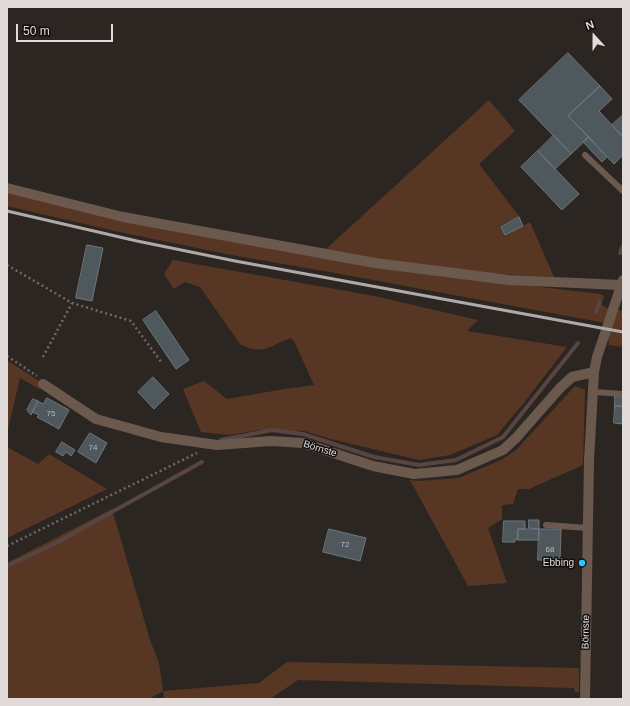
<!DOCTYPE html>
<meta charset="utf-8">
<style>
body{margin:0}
#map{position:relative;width:630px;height:706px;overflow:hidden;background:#2c2622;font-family:Arial,sans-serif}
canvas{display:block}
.frame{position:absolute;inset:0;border:8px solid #e0dbd9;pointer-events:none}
.north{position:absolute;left:574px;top:16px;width:40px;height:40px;-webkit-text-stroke:3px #120f0e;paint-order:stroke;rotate:339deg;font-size:11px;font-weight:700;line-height:16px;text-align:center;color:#e0dbd9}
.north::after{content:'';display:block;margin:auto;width:14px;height:18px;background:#e0dbd9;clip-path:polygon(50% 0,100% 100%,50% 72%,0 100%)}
.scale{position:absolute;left:16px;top:24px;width:97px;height:18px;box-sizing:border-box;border:2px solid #e0dbd9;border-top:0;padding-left:5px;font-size:12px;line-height:14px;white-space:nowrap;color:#e0dbd9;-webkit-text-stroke:3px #120f0e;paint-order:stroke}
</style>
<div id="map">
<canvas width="630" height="706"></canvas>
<div class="frame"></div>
<div class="north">N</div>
<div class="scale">50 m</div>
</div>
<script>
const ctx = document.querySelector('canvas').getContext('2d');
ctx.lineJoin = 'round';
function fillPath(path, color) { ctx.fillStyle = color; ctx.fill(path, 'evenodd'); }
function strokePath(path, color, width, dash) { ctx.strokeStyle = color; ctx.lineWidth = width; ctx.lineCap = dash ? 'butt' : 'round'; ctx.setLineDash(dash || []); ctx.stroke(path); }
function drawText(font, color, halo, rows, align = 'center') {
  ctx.font = font + ' Arial,sans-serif'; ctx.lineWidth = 3; ctx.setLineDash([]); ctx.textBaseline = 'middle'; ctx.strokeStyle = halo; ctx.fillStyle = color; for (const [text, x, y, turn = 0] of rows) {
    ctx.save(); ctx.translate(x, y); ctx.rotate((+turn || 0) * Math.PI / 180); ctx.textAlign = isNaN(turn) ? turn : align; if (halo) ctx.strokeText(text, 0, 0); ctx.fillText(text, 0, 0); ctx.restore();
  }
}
fillPath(new Path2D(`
 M489,100L515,131L479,164L519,216L500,226L505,236L530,222L554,277C478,274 401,265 326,249Z
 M7,192L415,272L600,294L604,296L601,305L609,309L605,323L335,273L226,254L115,231L7,206Z
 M173,260L374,296L478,320L467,331L567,347L523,404L497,435L450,455L419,460L331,439L304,431L259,430L230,435L201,432L183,389L204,381L227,399L285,389L314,385L294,341L290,338C270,346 263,356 240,344L200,287L185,282L174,289L164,274Z
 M613,309L623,311V347L609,345L607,329Z
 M7,360L39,381V389L20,378L7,434Z
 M575,386L585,390L583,465L529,489H518L513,504L502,505V519L488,528L507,583L468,586L410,480L417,481L459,478L503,459L516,450Z
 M7,447L38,464L49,454L107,489L7,538Z
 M112,509L150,640L159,663L163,691L259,683L287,662L579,668V693L574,691V688L298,680L270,699H164L163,691L149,699H7V563Z`), '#573724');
strokePath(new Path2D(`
 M620,253L623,246
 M596,312L600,302
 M221,440L272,430L303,434L374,457L419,465L456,460L503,437L578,343
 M7,566L56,543L202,462`), '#584541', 4);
const building = new Path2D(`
 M568,53L600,86L568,116L589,137L571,154L519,100Z
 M600,86L612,99L599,111L623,137V155L614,164L568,116Z
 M623,115V137L612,125Z
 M554,135L571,154L555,169L538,151Z
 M589,137L607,157L602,162L583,142Z
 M538,151L579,194L562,210L521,167Z
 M519,217L523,226L505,235L501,227Z
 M87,245L103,248L92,301L76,298Z
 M156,311L189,360L176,369L143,320Z
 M153,377L169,394L154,409L138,392Z
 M615,396H623V406H615Z
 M47,398L69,410L59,429L37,417L39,415L32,412L38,401L43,404Z
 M33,399L38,401L31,415L27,410Z
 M615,406H623V424L614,423Z
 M90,433L107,443L96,463L78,452Z
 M62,442L75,450L71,456L66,452L63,456L56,452Z
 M529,520H539V529L529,528Z
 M504,521H525V529H518V540L515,539V542H503Z
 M329,529L366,538L360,561L323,552Z
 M518,529H539V540H518Z
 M539,529H561L560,561L538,560Z`);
fillPath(building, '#4f585c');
strokePath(building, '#6e777b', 1);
strokePath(new Path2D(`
 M7,265L72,303L131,321L162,363
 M7,356L37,376
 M43,357L72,303
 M7,546L197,453`), '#6f6966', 2.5, [2, 3]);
strokePath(new Path2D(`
 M585,155L623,191
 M593,392L623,394
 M546,525L588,528`), '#6b594e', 6);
strokePath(new Path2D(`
 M7,188L123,217L375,263L509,280L621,285
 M43,384L96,419L161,437L217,445L271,441L303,443L373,466L414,474L457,470L503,450L516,438L560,388L572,377L594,372
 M585,699L589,460L594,372L597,357L623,280`), '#6b594e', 10);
strokePath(new Path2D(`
 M7,211L137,241L235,261L623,332`), '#afaaa7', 3);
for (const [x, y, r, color] of [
 [582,563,4,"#24c9fe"]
]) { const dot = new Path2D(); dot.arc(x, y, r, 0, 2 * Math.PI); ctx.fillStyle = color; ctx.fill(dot); strokePath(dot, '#120f0e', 1.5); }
drawText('8px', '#bcbaba', null, [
 ["75",51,414],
 ["74",93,448],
 ["72",345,545],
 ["68",550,550]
]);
drawText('10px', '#e0dbd9', '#120f0e', [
 ["Börnste",320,449,17],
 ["Börnste",586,632,-89]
]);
drawText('10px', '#e0dbd9', '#120f0e', [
 ["Ebbing",574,563]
], 'right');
</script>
